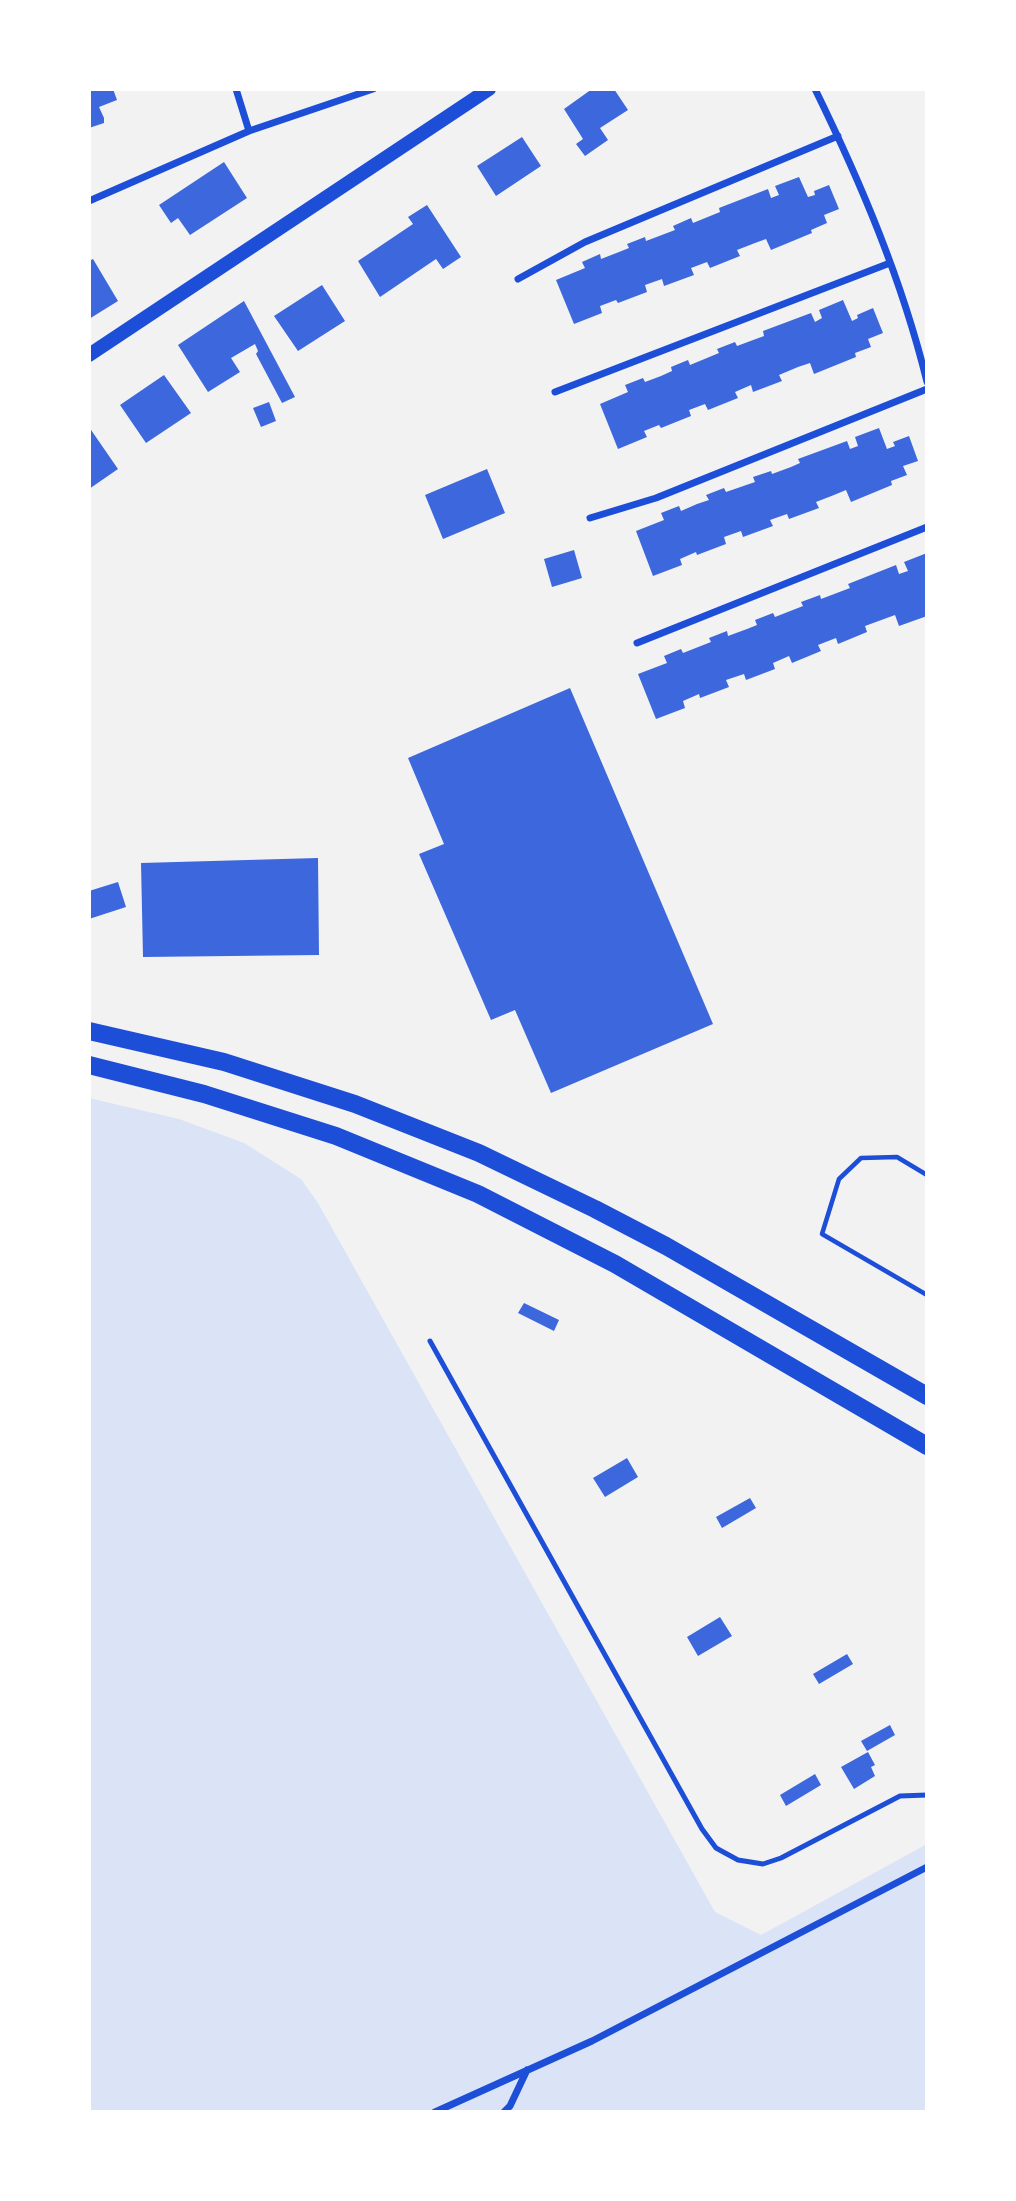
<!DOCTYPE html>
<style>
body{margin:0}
#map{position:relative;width:1016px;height:2201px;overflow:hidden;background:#f2f2f2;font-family:"PT Sans",sans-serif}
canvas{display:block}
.frame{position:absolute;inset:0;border:91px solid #fff;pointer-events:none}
</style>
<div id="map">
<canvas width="1016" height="2201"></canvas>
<div class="frame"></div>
</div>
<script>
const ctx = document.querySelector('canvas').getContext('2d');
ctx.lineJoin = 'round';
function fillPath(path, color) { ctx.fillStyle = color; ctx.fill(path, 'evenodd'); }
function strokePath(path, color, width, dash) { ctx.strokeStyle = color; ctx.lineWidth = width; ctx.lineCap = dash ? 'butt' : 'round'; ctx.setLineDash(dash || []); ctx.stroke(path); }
fillPath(new Path2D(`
 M89,1098L179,1119L244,1143L301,1179L318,1203L715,1912L761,1935L927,1844V2112H89Z`), '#dbe4f7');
fillPath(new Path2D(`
 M89,89H113L117,100L99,107L104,118V123L89,128Z
 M592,89H614L628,110L600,128L608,140L585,156L576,144L583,139L564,109Z
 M522,137L541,166L496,196L477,166Z
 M224,162L247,198L190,235L178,218L171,223L159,205Z
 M799,177L808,197L815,195L814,191L829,185L839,209L824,215L827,223L811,230L812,233L771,250L766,239L755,243L737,250L740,256L710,268L707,262L691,268L694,275L664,286L662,279L645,285L647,292L618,303L616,300L600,306L602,313L574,324L556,280L585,268L582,262L600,254L601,259L619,252L629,248L627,244L645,237L646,241L675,230L673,226L691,218L693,223L720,212L719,208L768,189L771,198L779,195L775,186Z
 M427,205L461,257L443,269L436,259L380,297L358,261L413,224L408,217Z
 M93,259L118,301L89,319V261Z
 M322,285L345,321L298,351L274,316Z
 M843,300L852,321L858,318L857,315L873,308L883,333L868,339L871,347L855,353L856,357L814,374L810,363L798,367L779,375L782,381L753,392L751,385L735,392L738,398L708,410L705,404L689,410L691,416L661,428L659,425L644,431L647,437L618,449L600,404L628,392L625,385L643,378L645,382L661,376L672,371L671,367L688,360L690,365L719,353L717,349L735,342L737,346L764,336L763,331L811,313L815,322L822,318L819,310Z
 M244,301L295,397L282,403L256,354L258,351L255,344L231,358L240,372L208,392L178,345Z
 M164,375L191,413L146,443L120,405Z
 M269,402L276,421L261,427L253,408Z
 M89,427L118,469L89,489Z
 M879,428L887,449L895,446L893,442L909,436L918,461L903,466L907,475L891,481L892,485L851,502L846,490L834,495L816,502L819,508L789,519L787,514L770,520L773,526L743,537L741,531L724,537L726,544L697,555L696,552L680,559L682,565L653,576L636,531L664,520L661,513L679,506L681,511L697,504L709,500L706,495L724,488L726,492L755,482L753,477L771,471L772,474L791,467L800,463L798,459L847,441L850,449L858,446L855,437Z
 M487,469L505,513L443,539L425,495Z
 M574,550L582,578L552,587L544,559Z
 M927,553V616L899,626L895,615L865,626L867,632L838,644L836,638L818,645L821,651L792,663L789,656L773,663L775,669L746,680L744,674L726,680L729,687L700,698L699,694L683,701L685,708L656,719L638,674L667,663L664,656L681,649L683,653L711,642L709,638L727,631L728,636L747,629L757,625L755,620L773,613L775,617L803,606L801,602L820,595L821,599L850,588L848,584L896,565L899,574L908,571L904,562Z
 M570,688L713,1024L551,1093L515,1010L491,1020L419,854L444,844L408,758Z
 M318,858L319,955L143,957L141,863Z
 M118,882L126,907L89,919V891Z
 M524,1303L559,1320L554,1331L518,1313Z
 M627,1458L638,1477L605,1497L593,1478Z
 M750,1498L756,1508L722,1528L716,1517Z
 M720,1617L732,1636L698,1656L687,1637Z
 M847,1654L853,1664L819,1684L813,1674Z
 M890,1725L895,1735L867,1751L861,1741Z
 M868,1752L875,1765L871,1767L875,1776L854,1789L841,1767Z
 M815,1774L821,1785L786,1806L780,1795Z`), '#3d67dc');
strokePath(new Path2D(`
 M927,1175L897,1157L861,1158L839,1179L822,1234L927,1295`), '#1d4ed8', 4.5);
strokePath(new Path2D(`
 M430,1341L702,1829L716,1848L738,1860L763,1864L781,1858L900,1796L927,1795`), '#1d4ed8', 5);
strokePath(new Path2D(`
 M236,89L249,131
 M815,89C861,183 902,280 927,382
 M89,201L249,131L373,89
 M518,279L585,242L838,136
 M555,392L890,263
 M590,518L656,498L927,389
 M637,643L927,527
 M435,2112L592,2041L927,1867
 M504,2112L510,2106L527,2070`), '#1d4ed8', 7);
strokePath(new Path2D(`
 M89,355L489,89`), '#1d4ed8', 14);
strokePath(new Path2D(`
 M89,1031L224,1062L355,1104L479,1153L595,1209L666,1246L927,1396
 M89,1065L204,1094L336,1136L478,1194L615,1264L927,1446`), '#1d4ed8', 18);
</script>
